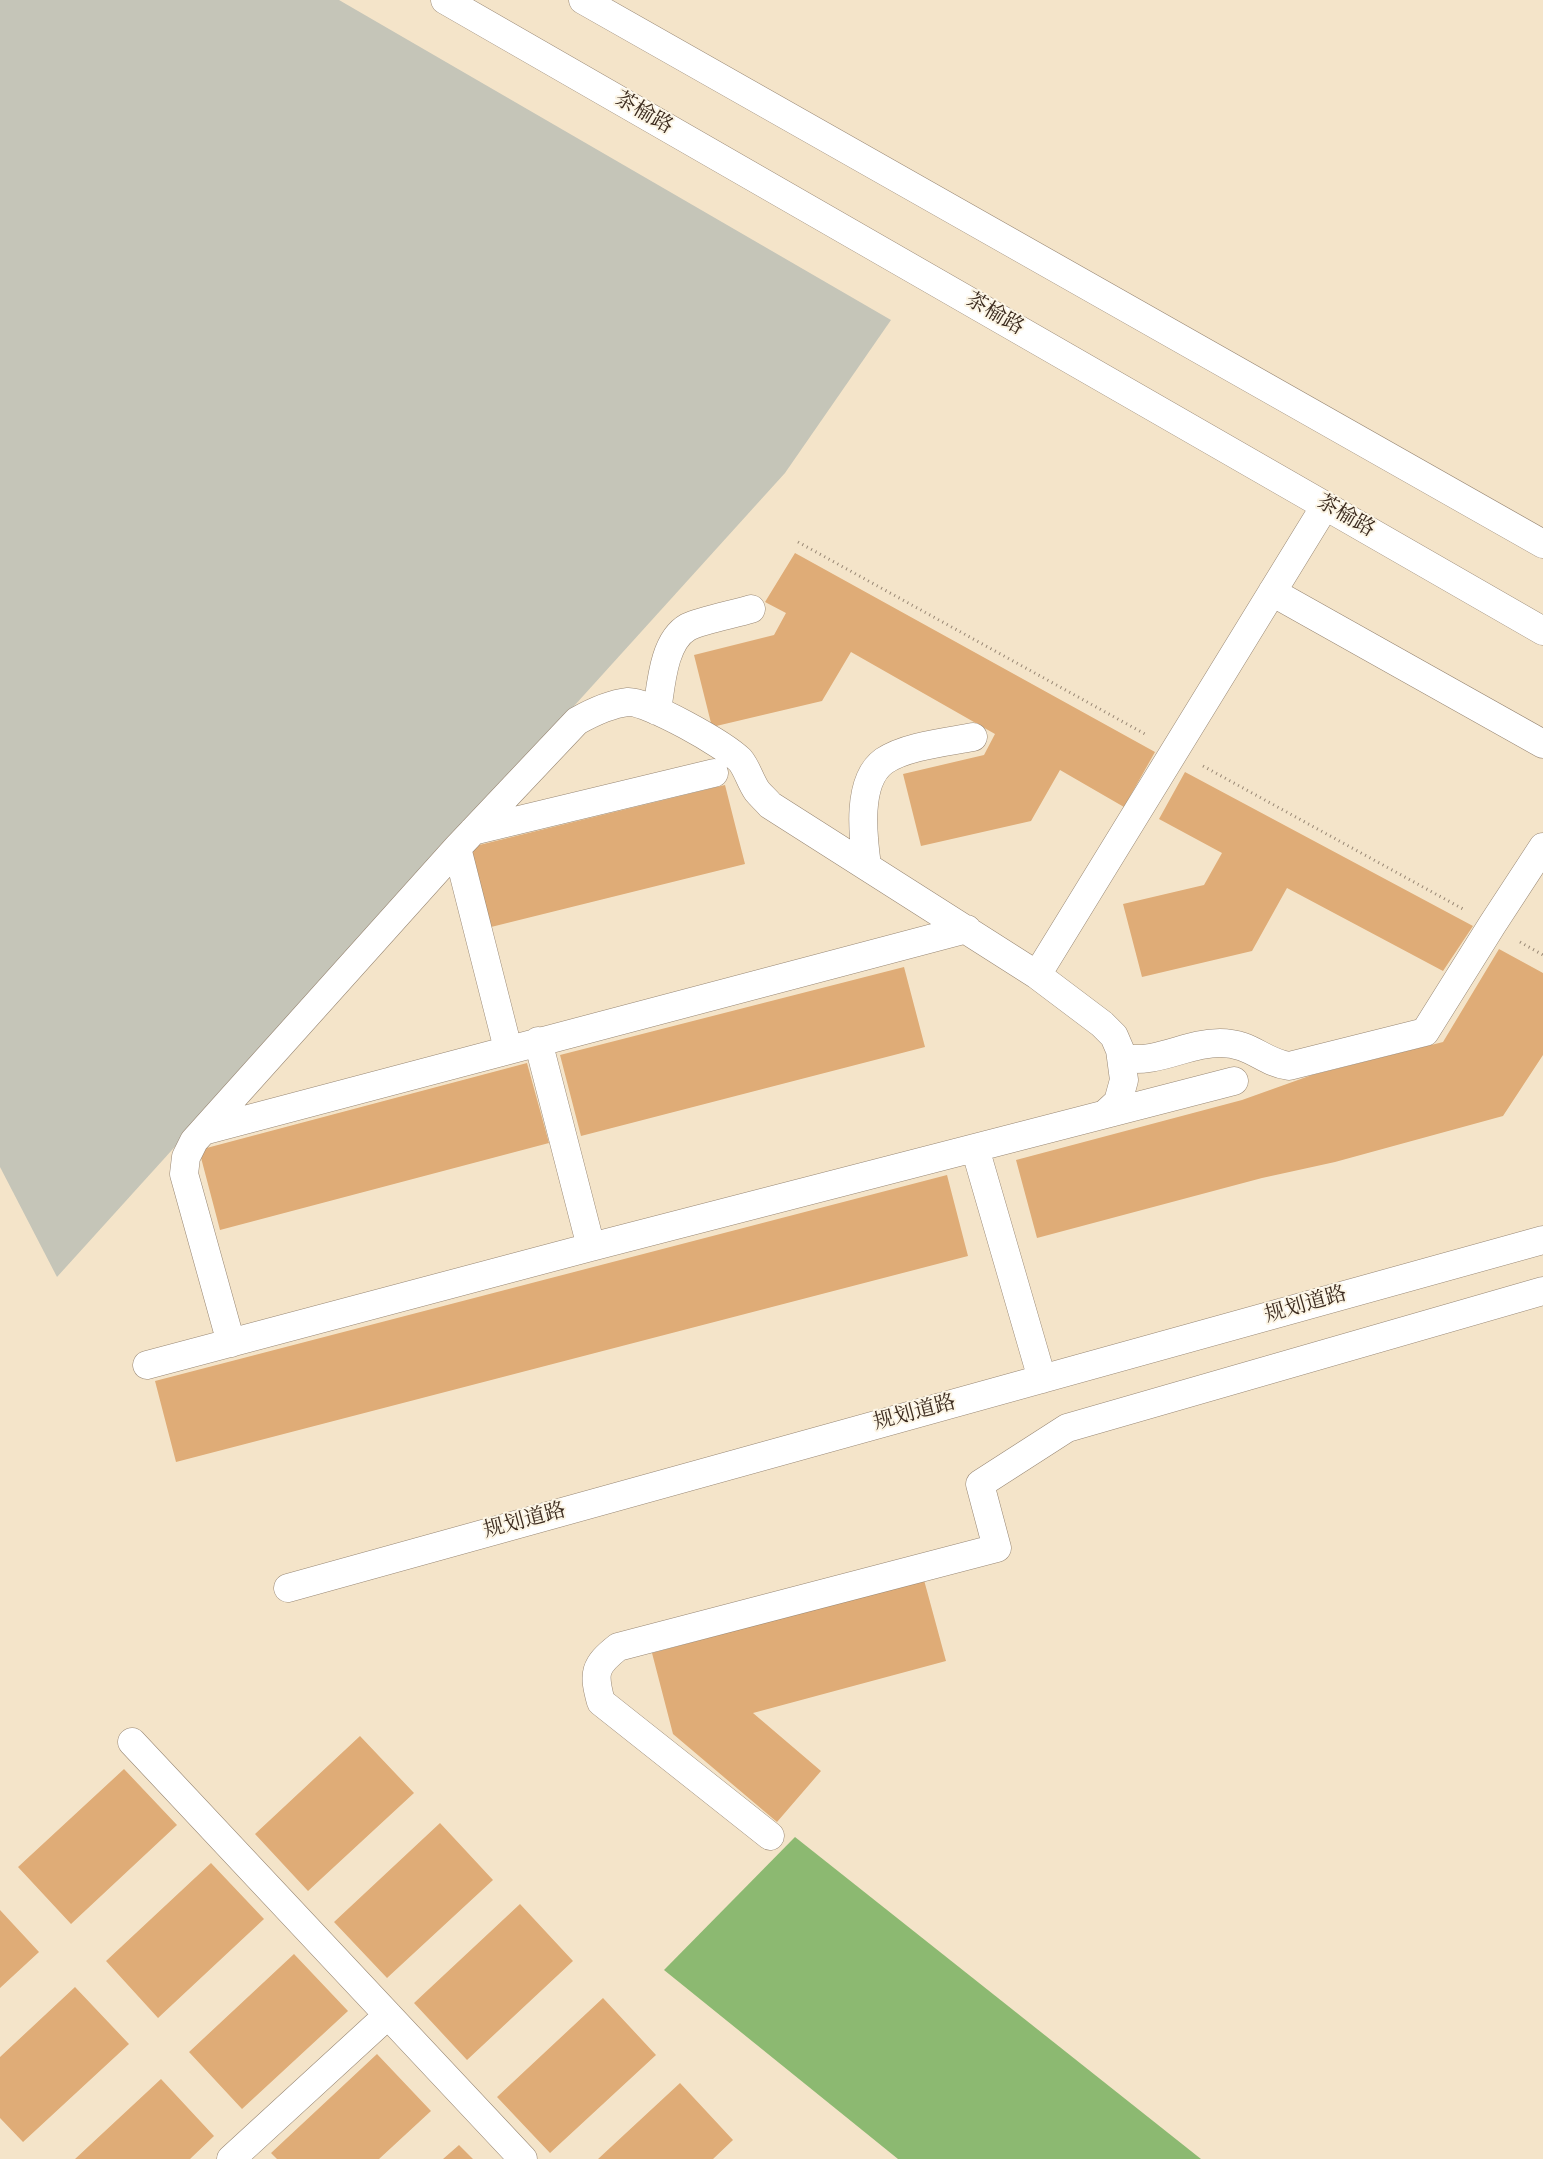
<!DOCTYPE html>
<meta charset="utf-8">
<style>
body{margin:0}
canvas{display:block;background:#f4e4c9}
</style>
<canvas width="1543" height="2159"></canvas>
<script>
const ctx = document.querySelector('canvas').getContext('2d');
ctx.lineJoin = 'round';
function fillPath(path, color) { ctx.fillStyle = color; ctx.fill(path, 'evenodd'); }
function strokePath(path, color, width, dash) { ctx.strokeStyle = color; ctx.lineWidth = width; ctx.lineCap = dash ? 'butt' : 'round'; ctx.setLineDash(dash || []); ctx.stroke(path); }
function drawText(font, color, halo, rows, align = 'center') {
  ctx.font = font + ' "IM FELL DW Pica","Noto Serif SC",serif'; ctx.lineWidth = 4; ctx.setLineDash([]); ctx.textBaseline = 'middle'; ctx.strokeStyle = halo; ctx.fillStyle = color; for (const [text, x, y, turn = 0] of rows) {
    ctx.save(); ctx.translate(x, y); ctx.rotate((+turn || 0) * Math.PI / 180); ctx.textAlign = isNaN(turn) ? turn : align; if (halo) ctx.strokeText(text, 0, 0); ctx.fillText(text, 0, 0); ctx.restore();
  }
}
fillPath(new Path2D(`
 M0,0H339L891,320L785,473L57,1277L0,1167Z`), '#c5c5b8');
fillPath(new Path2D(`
 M795,1837L1201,2159H898L664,1970Z`), '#8cb971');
fillPath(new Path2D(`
 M795,553L1155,752L1124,807L1060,770L1031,821L921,846L903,774L984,755L995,734L851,652L822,701L712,727L694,655L774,635L786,613L765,602Z
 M1185,772L1473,926L1443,971L1287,888L1252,951L1142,977L1123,904L1204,885L1222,853L1159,819Z
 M725,785L745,864L487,928L467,848Z
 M1499,949L1543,973V1055L1503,1116L1335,1162L1262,1178L1037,1238L1016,1160L1242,1100L1312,1075L1443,1042Z
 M904,967L925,1047L581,1136L560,1055Z
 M527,1063L549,1143L220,1230L199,1150Z
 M947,1175L968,1256L176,1462L155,1381Z
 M924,1580L946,1661L753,1713L821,1771L777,1822L673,1734L652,1653Z
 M360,1736L414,1793L308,1891L255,1834Z
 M124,1769L177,1825L71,1924L18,1867Z
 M440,1823L493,1880L387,1978L334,1922Z
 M211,1863L264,1919L158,2018L106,1961Z
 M520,1904L573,1961L467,2060L414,2003Z
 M0,1910L39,1952L0,1988Z
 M294,1954L348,2011L242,2109L189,2052Z
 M75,1987L129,2044L23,2142L0,2118V2057Z
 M603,1998L656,2055L550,2153L497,2097Z
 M377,2054L431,2111L379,2159H277L271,2153Z
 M161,2079L214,2136L190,2159H75Z
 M680,2083L733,2140L713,2159H598Z
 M459,2145L473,2159H443Z`), '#dfac77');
const minor = new Path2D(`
 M1272,592L1543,744
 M657,711C661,686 663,641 688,627C702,620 735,614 751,609
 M473,831L714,773
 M457,848L508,1049
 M867,866C863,837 856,781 884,761C906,746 947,742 973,737
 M1037,975L1325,506
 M538,1041L591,1247
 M1121,1058C1160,1064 1185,1043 1220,1043C1252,1043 1262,1062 1289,1066L1425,1032L1492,925L1543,847
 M203,1131L967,929
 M975,1148L1042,1379
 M231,1343L184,1174L186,1157L194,1141L457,848L577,721C593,712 610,704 628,702C648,701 725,745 740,760C747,768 750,781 757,791C761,796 766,800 770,805L1037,975L1102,1024L1114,1036L1120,1050L1124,1080L1118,1102L1105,1114
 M147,1365L591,1247L1234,1081
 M288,1588L1543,1240
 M132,1742L523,2159
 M770,1836L601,1702C593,1673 594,1666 618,1647L997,1548L980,1484L1067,1428L1543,1291
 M231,2159L388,2015`);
const tertiary = new Path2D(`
 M445,0L1543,631
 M583,0L1543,544`);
strokePath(minor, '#988774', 29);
strokePath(tertiary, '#988774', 29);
strokePath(new Path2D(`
 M798,542L1145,734
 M1203,766L1463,909
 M1520,942L1543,955`), '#988774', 3, [1, 4]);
strokePath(minor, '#fff', 28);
strokePath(tertiary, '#fff', 28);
drawText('21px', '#3b2a1e', '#fcf5e5', [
 ["茶榆路",643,114,30],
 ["茶榆路",994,315,30],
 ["茶榆路",1345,517,30],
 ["规划道路",1306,1306,-16],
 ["规划道路",915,1414,-15],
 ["规划道路",525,1522,-15]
]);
</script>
